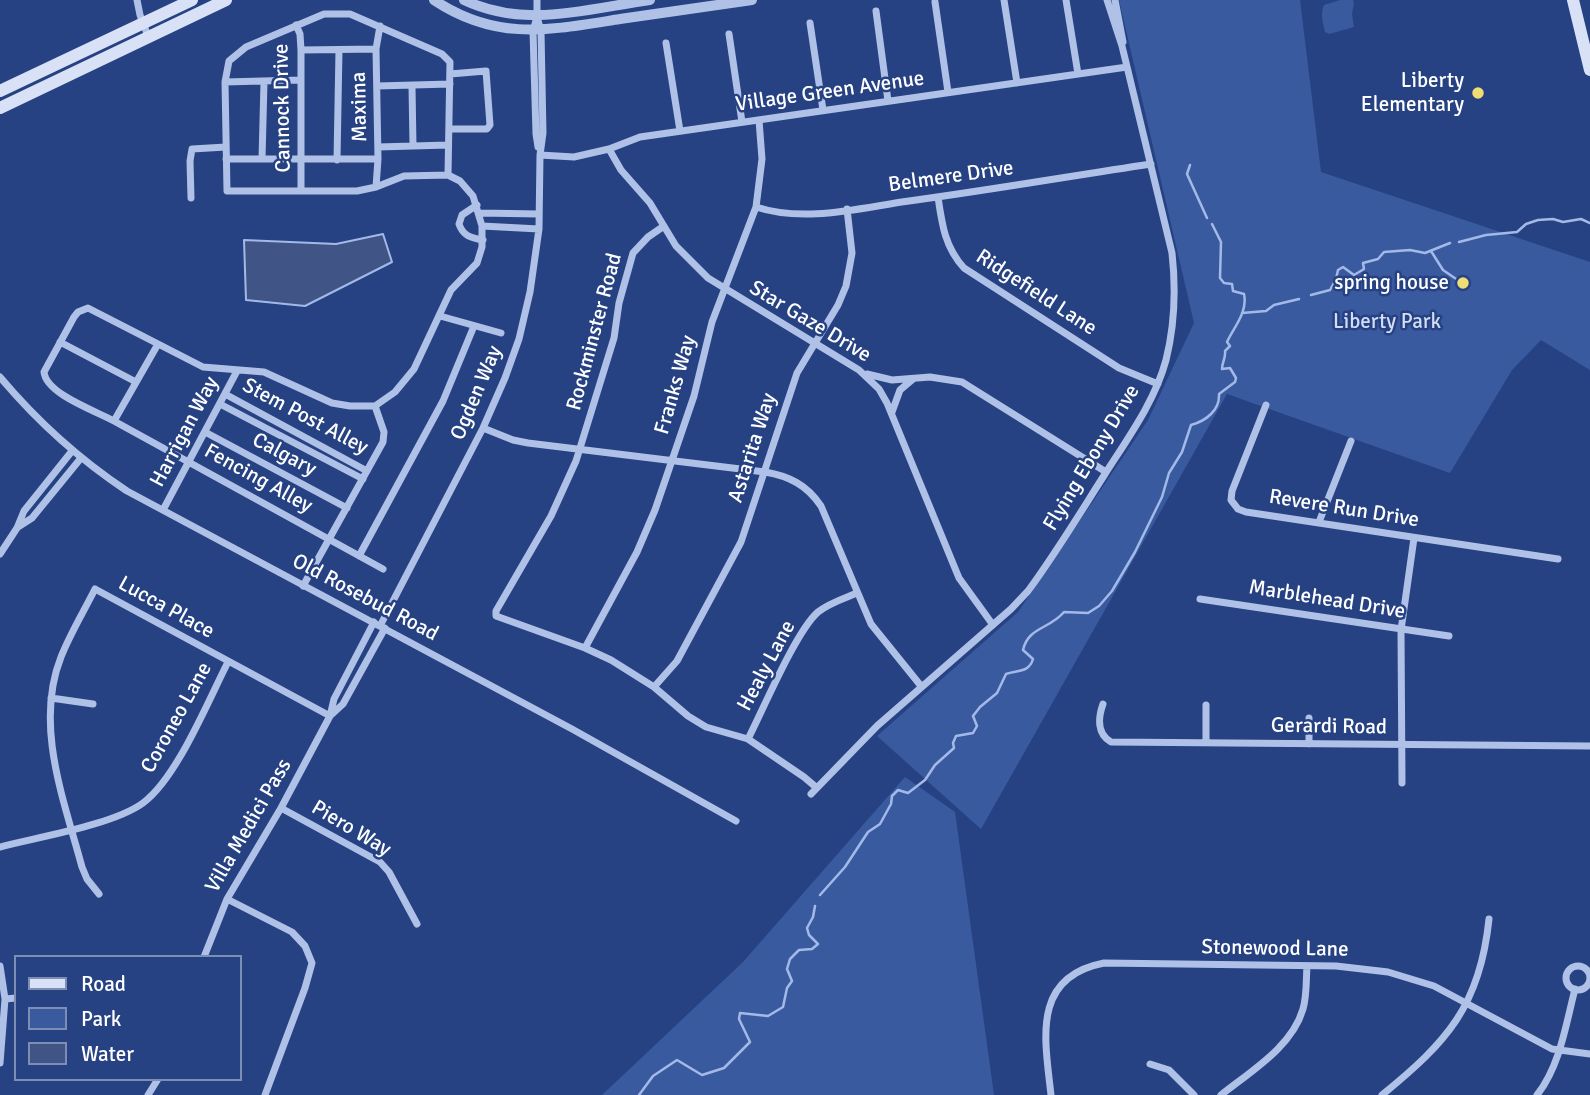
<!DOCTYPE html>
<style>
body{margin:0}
#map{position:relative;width:1590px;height:1095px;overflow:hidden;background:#264283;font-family:Signika,sans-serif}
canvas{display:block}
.legend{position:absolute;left:14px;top:955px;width:228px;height:126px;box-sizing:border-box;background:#264283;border:2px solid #7d8eb5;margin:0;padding:9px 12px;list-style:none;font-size:21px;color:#fff}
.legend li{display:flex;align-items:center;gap:14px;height:35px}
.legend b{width:35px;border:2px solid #7d8eb5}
</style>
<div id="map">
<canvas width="1590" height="1095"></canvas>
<ul class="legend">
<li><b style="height:9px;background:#d8e1f6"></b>Road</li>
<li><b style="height:19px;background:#3a5aa0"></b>Park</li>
<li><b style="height:19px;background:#405585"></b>Water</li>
</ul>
</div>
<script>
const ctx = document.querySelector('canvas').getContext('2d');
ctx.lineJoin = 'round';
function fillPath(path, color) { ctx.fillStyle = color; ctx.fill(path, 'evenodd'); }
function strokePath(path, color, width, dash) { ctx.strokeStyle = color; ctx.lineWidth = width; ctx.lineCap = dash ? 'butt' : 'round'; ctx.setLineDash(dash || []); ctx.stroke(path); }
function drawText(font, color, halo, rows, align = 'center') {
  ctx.font = font + ' Signika,sans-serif'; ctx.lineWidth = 5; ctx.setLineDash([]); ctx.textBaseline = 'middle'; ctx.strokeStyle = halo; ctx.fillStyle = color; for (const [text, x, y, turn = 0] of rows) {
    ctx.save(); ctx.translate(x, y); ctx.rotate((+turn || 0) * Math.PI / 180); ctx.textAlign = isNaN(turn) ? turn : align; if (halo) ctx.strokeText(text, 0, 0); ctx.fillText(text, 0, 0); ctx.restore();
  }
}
fillPath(new Path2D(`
 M1119,0H1300L1321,172L1590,262V370L1541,340L1512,370L1450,473L1227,394L981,829L877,736L1018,612L1148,420L1194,323Z
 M1340,0H1353L1354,3L1352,14L1354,27L1329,34L1325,32C1323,23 1320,14 1324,5Z
 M905,777L955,812L994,1095H602L743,962Z`), '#3a5aa0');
const water = new Path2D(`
 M383,234L392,262L305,306L246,300L244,240L336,244Z`);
fillPath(water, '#405585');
strokePath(water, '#a3bae8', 2);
strokePath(new Path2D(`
 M1190,165L1187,174L1207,218
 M1459,242L1486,235L1517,232L1526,224L1538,220L1553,219L1563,222L1581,219L1590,223
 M1431,251L1443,270L1462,283
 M1311,295L1330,290L1336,279L1338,270L1343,267L1354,275L1364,269L1363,263L1378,259L1384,252L1410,250L1425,253L1450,243
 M1242,313L1266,311L1274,305L1299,299
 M820,895L845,867L868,832L880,824L891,804L892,796L898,790L908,793L925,780L935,765L954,748L953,743L956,736L973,733L977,726L973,716L980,707L997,693L1006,674C1017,670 1029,673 1033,659L1023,650C1028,627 1050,629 1064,612L1088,613L1099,606L1112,591L1135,552L1162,497L1169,473L1182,452L1191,425C1206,421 1220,410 1219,394L1235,382L1236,378L1230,368L1222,369C1222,362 1226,358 1225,351L1230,346L1227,342C1234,327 1248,312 1244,294L1233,291L1232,284L1224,283L1220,278L1221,242L1212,224
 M639,1095L653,1076L677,1060L702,1075L724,1068L750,1042L739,1019L740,1013L768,1016L783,1007L787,988L792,981L787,969L790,959L799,950L812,949L818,944L809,935L807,928L813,917L815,906`), '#a3bae8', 2.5);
strokePath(new Path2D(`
 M137,0L140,15L148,36
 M537,0V17L533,31L536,134L538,147
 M1004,0L1017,83
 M1066,0L1078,74
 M1115,0L1123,42
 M935,2L948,92
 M876,11L888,101
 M810,23L823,110
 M296,25L300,34L301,50V191
 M729,34L742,122
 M666,43L680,131
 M301,50L376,49
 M225,82L300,80
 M377,86L450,84
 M412,86L413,146
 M449,129H487L490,125L486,71L450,74
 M378,147L448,145
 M609,149L621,170L650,203L676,246L708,278L859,370L879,389L887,403L959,578L993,625
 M540,155L574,157L609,149L640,137L1127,67
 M226,159H378
 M262,159L264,82
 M337,160L339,50
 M376,187L378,159L376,49L380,26
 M938,197C942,225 945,247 964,268L1119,368L1158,384
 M191,198L190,161L192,149L226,147
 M477,205L462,215L459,224C463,236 471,238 483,240
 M756,207C805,223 859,208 909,201C990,190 1071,176 1151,164
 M480,213L539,214
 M482,226L539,229
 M664,226L648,237L633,253L619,303L614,338L576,461L551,516L496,611V616L585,648L611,660L654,687L688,716L706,727L748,739L804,777L817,788
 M440,316L501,333
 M60,342L136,382
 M158,344L114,421C96,411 46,394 44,372L74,317L78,312L88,308L203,367L264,372L332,403L350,406H375L395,392L414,369L451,290L477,263L482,247V226L473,196L460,181L448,175L404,176L376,187L357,191H227L225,82L229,61L246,47L324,14H350L442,54L450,62L448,175
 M867,374L892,380L930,377L962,382L1106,472
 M0,377C37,421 79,459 127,491L572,729L736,821
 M225,394L367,471
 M220,404L363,479
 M1266,405L1232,491L1231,500L1238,509L1246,512L1558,559
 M892,412L900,390L913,379
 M114,421L383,569
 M483,428L513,440L528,443L765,472C789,476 807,485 821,506L871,624L921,686
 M205,432L347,508
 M163,510L237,371
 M1319,522L1351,441
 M18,527L32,518L81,458
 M0,554L17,528L24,511L72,451
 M359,556L443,401L474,326
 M303,586L383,442L384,432L375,406
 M1200,599L1449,636
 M374,622L334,699L330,716L343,704L385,628
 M380,626L483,428L505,378L519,339L530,292L539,229L540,155L543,133L541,31L537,17
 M585,648L637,552L655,510L694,396L712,322L756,207L762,159L759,120
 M654,687L677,661L741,542L797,373L838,305L846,286L852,253L847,209
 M51,698L93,704
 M1103,704C1098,718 1097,734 1111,742L1590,746
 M1309,718V744
 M748,739C763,710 796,631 818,612C829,603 845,598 857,593
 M1206,743V705
 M1402,783L1401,630L1414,538
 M811,794L877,726L1011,609L1028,591C1056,553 1080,513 1105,474C1128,438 1155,401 1166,360C1175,324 1176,289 1172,253L1122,46L1107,0
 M281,808L380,862L389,872L417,924
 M0,847C38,837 113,825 143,803C177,778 208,701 228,662
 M99,894L87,879L82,867C64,800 34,725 61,657C70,634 84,611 95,589L330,716L281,808L227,899L204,957
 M227,899L292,932L305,946L312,963L305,988L265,1095
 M0,966L5,999L0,1063
 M1566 978a12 12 0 1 1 24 0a12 12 0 1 1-24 0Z
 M5,999L16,998
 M1150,1064L1169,1070L1194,1095
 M148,1095L158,1079
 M1051,1095C1045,1040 1031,977 1104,963L1336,966L1388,972L1434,986L1552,1049L1590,1054
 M1221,1095C1251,1071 1292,1047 1303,1009C1307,995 1306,980 1307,966
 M1382,1095C1447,1042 1480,1006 1489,919
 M1537,1095C1560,1066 1566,1024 1575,989`), '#afc1e7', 7);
strokePath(new Path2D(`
 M434,0C497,42 550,30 620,19C664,13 708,6 752,0
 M464,0C525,29 586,9 650,0`), '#afc1e7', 10);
strokePath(new Path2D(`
 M1573,0L1590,70
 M0,91L192,0
 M0,108L226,0`), '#d8e1f6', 12);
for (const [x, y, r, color] of [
 [1478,93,7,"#f0dd73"],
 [1463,283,7,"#f0dd73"]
]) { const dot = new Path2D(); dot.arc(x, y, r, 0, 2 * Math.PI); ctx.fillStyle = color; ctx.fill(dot); strokePath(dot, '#264283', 2.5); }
drawText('21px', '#fff', '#264283', [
 ["Liberty",1464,81],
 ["Elementary",1464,105],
 ["spring house",1449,283]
], 'right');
drawText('21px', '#fff', '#264283', [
 ["Village Green Avenue",830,92,-8],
 ["Maxima",360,107,-91],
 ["Cannock Drive",283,108,-91],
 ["Belmere Drive",951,177,-8],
 ["Ridgefield Lane",1036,293,33],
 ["Star Gaze Drive",810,322,31],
 ["Rockminster Road",595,332,-75],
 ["Franks Way",676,385,-74],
 ["Ogden Way",477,393,-67],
 ["Stem Post Alley",305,417,28],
 ["Harrigan Way",185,432,-62],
 ["Astarita Way",753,448,-72],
 ["Calgary",284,455,28],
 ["Flying Ebony Drive",1092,458,-59],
 ["Fencing Alley",258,479,29],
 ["Revere Run Drive",1344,509,9],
 ["Old Rosebud Road",365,598,28],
 ["Marblehead Drive",1327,600,9],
 ["Lucca Place",166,608,29],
 ["Healy Lane",767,666,-62],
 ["Coroneo Lane",177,718,-61],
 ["Gerardi Road",1329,727,1],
 ["Villa Medici Pass",249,826,-60],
 ["Piero Way",351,829,31],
 ["Stonewood Lane",1275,949,1]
]);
drawText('21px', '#d2ddf6', '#264283', [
 ["Liberty Park",1387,322]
]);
</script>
